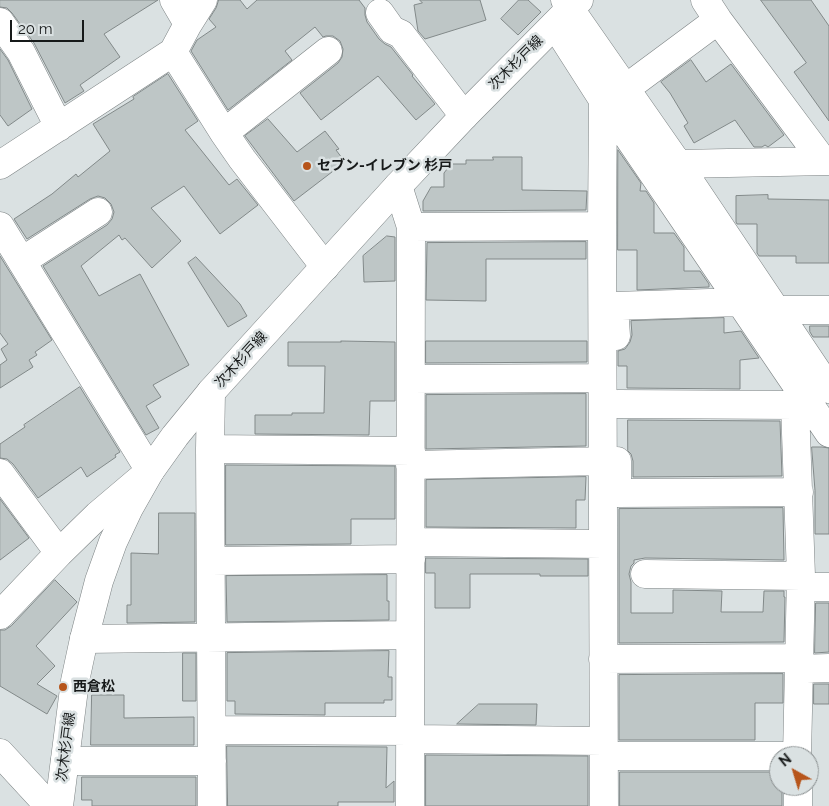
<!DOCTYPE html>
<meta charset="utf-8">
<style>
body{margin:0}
#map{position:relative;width:829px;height:806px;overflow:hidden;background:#dae1e2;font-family:Raleway,sans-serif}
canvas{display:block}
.north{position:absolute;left:769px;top:746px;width:50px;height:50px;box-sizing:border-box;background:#dae1e2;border:1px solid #8c9192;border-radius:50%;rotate:321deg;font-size:14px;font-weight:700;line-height:20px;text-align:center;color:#171a1a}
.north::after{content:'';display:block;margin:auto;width:18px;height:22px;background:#b7551b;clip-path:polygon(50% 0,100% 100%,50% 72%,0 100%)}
.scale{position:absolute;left:10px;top:20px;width:74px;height:22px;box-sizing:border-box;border:2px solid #171a1a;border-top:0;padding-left:6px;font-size:15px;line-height:18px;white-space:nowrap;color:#171a1a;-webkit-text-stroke:4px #dae1e2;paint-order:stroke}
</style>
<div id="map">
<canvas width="829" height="806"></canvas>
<div class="north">N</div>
<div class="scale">20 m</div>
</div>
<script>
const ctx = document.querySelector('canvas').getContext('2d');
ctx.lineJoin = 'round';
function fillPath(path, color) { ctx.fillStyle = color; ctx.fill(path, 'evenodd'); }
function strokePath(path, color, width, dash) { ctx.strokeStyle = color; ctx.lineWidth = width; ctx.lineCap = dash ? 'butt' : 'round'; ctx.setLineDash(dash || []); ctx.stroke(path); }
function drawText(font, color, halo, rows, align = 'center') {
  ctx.font = font + ' Raleway,"Noto Sans JP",sans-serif'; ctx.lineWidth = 5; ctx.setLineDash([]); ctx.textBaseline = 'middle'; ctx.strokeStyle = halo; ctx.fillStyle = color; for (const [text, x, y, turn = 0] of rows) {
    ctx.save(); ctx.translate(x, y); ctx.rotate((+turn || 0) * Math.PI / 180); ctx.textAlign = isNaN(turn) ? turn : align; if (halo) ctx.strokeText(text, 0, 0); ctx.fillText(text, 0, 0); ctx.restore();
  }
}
const building = new Path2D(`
 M0,0H158L104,34L120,57L80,85L84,91L65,103L34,43L12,13L7,8L0,7Z
 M219,0H240L247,9L257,0H359L365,8V15L367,22L379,39L385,44L391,47L413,75L412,76L435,104L416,120L378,76L321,120L300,93L338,63L342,57L343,49L340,41L333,36H326L323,37L315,27L285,51L292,60L228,110L191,51L197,40L216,27L209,19L216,8Z
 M420,0H480L486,20L425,39L418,31L414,5L422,3Z
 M519,0H528L541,12L518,35L501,19Z
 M761,0H811L829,26V121L794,72L806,63Z
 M0,49L8,60L32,109L8,126L0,115Z
 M691,60L706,82L731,64L784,135L768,147L765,145L762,147H754L735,120L694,143L684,126L688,123L670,93L661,82Z
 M168,74L198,121L185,130L229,185L237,179L258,205L220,234L184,186L151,208L181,241L152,268L125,238L122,240L119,235L81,266L99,296L140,274L189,365L153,385L161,397L146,406L159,428L146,435L43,266L107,225L112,219L114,212L111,204L105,198L98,196L90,199L27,239L14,219L52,194L76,174L78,177L110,151L93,124L134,99L133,97Z
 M268,119L297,152L325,131L339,149L336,150L345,162L294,201L245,136Z
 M618,150L641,183L640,191H646L654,203V233H674L684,247V271H700L709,284V287L637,290V250H618Z
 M493,157H522V190L587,191L586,210L423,211V201L431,187H444V173L451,164H466V160H493Z
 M768,195V199L829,200V263H796V256H759L757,253V224H737L736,222V196Z
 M387,236L395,237V281L364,282L363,256Z
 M586,242V259H486V301L426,300L427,243Z
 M0,256L52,340L35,352L37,355L29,360L33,367L0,388V365L7,360L1,349L8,344L0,333Z
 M196,257L240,304L247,316L228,327L188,263Z
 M724,318V333L741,331L759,358L740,360V389L627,388V366H618V351L625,349L630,342L632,335L631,321Z
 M810,326H829V337H813L810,332Z
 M341,341L395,342V401H370L369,435L255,434V415H292V413H324L325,366H288V342H341Z
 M426,341H587V362L426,363Z
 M80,387L120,452L115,455L116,457L87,477L81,467L38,498L13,464L7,459L0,458V444L25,427L24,425Z
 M586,394V446L426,449V395Z
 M628,420L780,421L782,476L633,477V461L631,454L628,451Z
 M812,447H822L829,448V534H815V491Z
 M226,465L395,466V519H351V544L226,545Z
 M586,477L585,500H576V528L426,527V480Z
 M0,499L29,538L0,560Z
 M783,508L784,560L645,558L634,560V563L631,566L629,574L631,582V613H673V590L722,591L721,612H763L764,591H784V597H785L784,642L619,643V509Z
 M159,513H195V622L127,623V605H131V553L158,554Z
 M426,558L588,559V576H540V574H470V608H435V573H426Z
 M387,575V601H389V620L227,622L226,576Z
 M55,580L77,602L36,646L55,666L37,684L57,696L47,714L0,686V630H5L11,626Z
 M816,603H829V652L815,653Z
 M389,651L388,677H392V700H384V703H325V715L235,714V701H227V653Z
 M183,653H196V701H183Z
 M783,674V703H755V740H619V675Z
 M814,684H829V704H814Z
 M92,695H124V718L194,717V745H91Z
 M479,704H537L536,725L457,724Z
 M227,746L387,747L386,788L394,781V802H338V806H228Z
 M426,755L588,756V806H426Z
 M620,772H779V786H782V806H620Z
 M82,777H196V806H92V800H82Z`);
fillPath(building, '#bec6c6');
strokePath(building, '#828989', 1);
const minor = new Path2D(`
 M174,0L188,24
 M565,0L570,9L678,164L829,389
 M705,0L718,20L823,161
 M380,13L392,30L401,34L464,116
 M0,22L21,52L59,127
 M555,25L603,100L829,433
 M173,52L224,133L242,159L325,267
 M625,89L718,20
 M603,100L602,226L604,806
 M224,133L328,51
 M678,164L829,161
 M0,165L173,52L188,24L203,0
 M398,186L411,227L410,806
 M0,226L150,471L98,515L59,553L0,615
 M411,227L602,226
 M22,261L98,212
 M775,310H829
 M616,336L614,306L741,302
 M411,379L602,378
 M211,392L210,449L212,806
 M618,404L795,405
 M210,449L411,451
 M617,461V493L799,492
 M410,465L603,461
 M0,473L59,553
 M411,542L603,544
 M211,561L411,559
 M645,574L801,576
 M801,587H829
 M84,639L410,635
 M603,659L799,658
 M799,669L829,668
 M212,730L410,731
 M410,739L603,741
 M0,753L49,806
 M604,756H797
 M797,756L801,576L795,405L807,400
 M65,761H212
 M798,786V806`);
const major = new Path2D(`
 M59,806L75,681L84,639L99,581L113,542L129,508L150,471L175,436L211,392L398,186L464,116L579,0`);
strokePath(minor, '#7d8384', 29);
strokePath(major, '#7d8384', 29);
strokePath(minor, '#fff', 28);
strokePath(major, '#fff', 28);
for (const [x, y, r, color] of [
 [307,166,5,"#b7551b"],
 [63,687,5,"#b7551b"]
]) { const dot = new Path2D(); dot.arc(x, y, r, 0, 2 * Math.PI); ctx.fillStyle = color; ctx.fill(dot); strokePath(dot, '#dae1e2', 2); }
drawText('14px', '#171a1a', '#dae1e2', [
 ["次木杉戸線",516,63,-45],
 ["次木杉戸線",241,360,-48],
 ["次木杉戸線",66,747,-83]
]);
drawText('bold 14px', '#171a1a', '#dae1e2', [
 ["セブン-イレブン 杉戸",317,166],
 ["西倉松",73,687]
], 'left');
</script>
